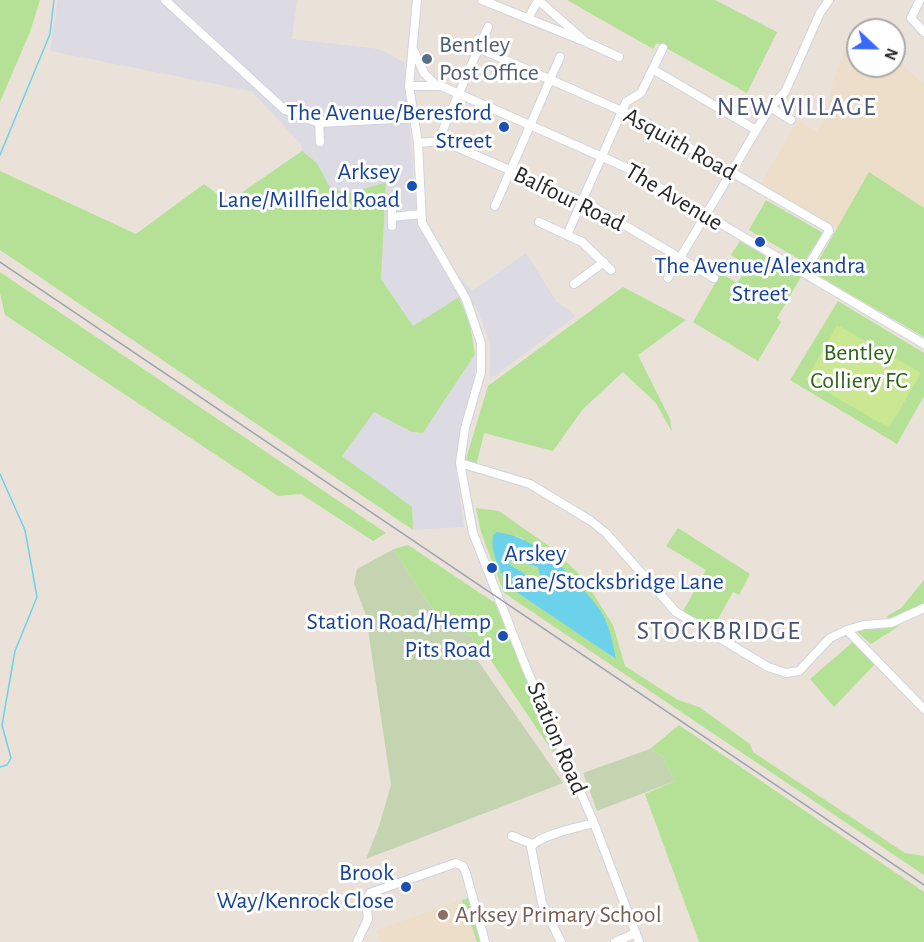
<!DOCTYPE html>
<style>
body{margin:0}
#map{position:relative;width:924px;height:942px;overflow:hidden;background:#eae2d9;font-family:"Alegreya Sans",sans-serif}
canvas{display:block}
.north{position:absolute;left:846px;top:18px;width:60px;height:60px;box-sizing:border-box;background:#fff;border:2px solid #a9a9a9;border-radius:50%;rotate:112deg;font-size:16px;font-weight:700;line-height:24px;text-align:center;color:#282828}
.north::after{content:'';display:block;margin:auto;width:21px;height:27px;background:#3969f7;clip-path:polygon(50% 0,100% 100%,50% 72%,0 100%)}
</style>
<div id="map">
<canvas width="924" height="942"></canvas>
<div class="north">N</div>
</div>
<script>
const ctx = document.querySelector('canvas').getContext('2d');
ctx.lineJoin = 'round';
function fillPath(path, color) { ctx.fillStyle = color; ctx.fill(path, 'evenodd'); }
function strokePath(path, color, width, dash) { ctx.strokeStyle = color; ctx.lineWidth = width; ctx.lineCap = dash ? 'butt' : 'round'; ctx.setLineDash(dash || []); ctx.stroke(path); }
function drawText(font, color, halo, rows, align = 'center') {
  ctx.font = font + ' "Alegreya Sans",sans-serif'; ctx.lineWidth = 6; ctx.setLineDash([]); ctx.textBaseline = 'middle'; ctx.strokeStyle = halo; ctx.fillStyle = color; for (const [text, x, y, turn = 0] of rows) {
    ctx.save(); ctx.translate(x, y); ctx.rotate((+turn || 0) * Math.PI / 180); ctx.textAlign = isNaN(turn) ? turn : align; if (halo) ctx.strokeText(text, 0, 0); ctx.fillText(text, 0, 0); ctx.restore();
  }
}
fillPath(new Path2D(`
 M58,0H297L292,39L379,49L404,62L418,229L472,291L526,253L556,301L576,316L490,379V342L476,306L459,297L413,326L381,279L386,182L346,194L329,186L317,163L302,151L301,144L251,91L50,51Z
 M475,354V380L459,435L456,471L464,527L413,530L412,507L342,456L374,412L412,432L423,433Z`), '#dcdae2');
fillPath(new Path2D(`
 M856,25L862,30H858V66H894V58L924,84V208L869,173L837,229L761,183L798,120L817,132L826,118L833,81Z
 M462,900L477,942H381L376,930Z`), '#ecdec8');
fillPath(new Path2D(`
 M0,0H40L30,32L0,102Z
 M567,0H715L777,32L747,93L657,43L653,49Z
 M302,151L317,163L329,186L346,194L386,182L381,279L413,326L459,297L470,325L475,354L423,433L412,432L374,412L342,456L412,507L413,530L0,250V171L136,234L204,184L228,202Z
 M869,172L924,208V337L812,272Z
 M766,200L823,233L804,262L749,230Z
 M740,241L801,277L777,318L781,322L758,361L693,322L721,273L737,283L743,274L738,270L742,262L731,255Z
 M0,272L386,533L373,541L301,494L278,496L5,315L0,293Z
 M623,287L686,320L638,355L670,419L672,432L656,403L623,372L583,409L553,451L484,433L476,466L466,459L488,386Z
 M838,301L924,353V396L897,444L790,380Z
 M476,508L499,511L553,549L583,578L613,625L625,666L678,700L699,707L750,744L753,752L905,853L924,856V875L504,593L481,532ZM497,532L522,538L615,659L501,575Z
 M678,528L750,574L739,595L733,592L712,630L683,611L706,570L666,546Z
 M408,545L495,603L566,772L488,656L474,646L472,636C433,625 415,580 394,549Z
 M518,553L525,557V563L538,567L540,578L529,581L525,574L509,564L513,554Z
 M924,580V605L889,621L887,616L901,608Z
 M899,626L871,644L855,630Z
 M854,641L876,663L834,707L810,679Z
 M679,725L924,892V942H699L645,794L675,781L663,757L650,749Z
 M468,898L481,942H477L462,900Z`), '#b4e196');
fillPath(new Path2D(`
 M394,549C415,580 433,625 472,636L478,661L563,783L366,859L379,826L391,785L366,616L354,583L357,569Z
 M650,749L663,757L675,781L597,811L583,773Z`), '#c4d4b1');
fillPath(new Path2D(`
 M837,325L921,373L889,428L806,380Z`), '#c9e891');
fillPath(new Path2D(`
 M497,532C537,536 577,579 600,610C609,623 613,644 616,659L509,587C500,572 490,552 493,535ZM518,553L525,557L524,563L538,567L540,578L530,581L525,574L509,564L513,555Z`), '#6cd2ec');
strokePath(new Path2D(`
 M0,155L50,34L54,0
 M0,474L25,530L37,597L15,651L2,725L11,758L7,765L0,767`), '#6cd2ec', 1.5);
const minor = new Path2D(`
 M165,0L285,110L319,123L414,118
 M417,0L409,86L418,143L422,223L466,299L481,343V372L465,428L460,463L473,533L527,670L594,823L639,942
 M482,0L586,42L538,0
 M920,0L911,18L924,32
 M528,18L538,1
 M586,42L619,57
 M478,48L640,119L828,228L829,231L804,273
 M413,49L424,73L437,86
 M654,70L756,130
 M409,86H441L625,167L924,344
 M770,107L791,120
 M319,123L320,142
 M438,141L488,27
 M418,143L443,141L592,206L714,278
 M495,206L560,57
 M392,209V226
 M392,217L421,214
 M539,222L582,242L611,270
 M567,235L626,102L641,93L663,48
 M668,278L769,109L785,92L820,13L829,0
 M574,284L604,262
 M460,463L530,484L591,521L606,533L676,612L768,667L786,673L799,671L830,638L847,630L924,709
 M847,630L864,625L891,623L924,608
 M512,836L532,844
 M357,942L368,919L366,901L370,893L456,863L463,866L466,873L485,942
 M561,942L542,903L531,847C539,835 579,827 594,823
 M615,942L636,933`);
strokePath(minor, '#cfd3e1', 10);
strokePath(minor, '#fff', 8);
strokePath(new Path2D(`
 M0,262L924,885`), '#9ca1b2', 1.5);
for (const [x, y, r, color] of [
 [427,59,6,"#5c6f8a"],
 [504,127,6,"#1a4fb4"],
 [412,186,6,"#1a4fb4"],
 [760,242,6,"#1a4fb4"],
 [492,568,6,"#1a4fb4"],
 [503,636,6,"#1a4fb4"],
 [406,887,6,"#1a4fb4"],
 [443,915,6,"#8d6e63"]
]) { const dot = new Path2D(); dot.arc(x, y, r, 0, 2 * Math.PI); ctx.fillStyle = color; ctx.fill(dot); strokePath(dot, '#fff', 2); }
drawText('24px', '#4e5e75', '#fff', [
 ["Bentley",439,45],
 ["Post Office",439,73]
], 'left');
drawText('24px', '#164399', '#fff', [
 ["The Avenue/Beresford",492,113],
 ["Street",492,141],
 ["Arksey",400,172],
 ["Lane/Millfield Road",400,200],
 ["The Avenue/Alexandra",760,266,"center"],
 ["Street",760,294,"center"],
 ["Arskey",504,554,"left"],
 ["Lane/Stocksbridge Lane",504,582,"left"],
 ["Station Road/Hemp",491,622],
 ["Pits Road",491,650],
 ["Brook",394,873],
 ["Way/Kenrock Close",394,901]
], 'right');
drawText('24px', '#282828', '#fff', [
 ["Asquith Road",680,144,29],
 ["The Avenue",674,197,31],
 ["Balfour Road",569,199,26],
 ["Station Road",557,738,67]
]);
drawText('24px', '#2e631a', '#fff', [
 ["Bentley",859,353],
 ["Colliery FC",859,381]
]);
drawText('24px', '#785e54', '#fff', [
 ["Arksey Primary School",455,915]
], 'left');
ctx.letterSpacing = '1.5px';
drawText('26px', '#495477', '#fff', [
 ["NEW VILLAGE",797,107],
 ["STOCKBRIDGE",719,631]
]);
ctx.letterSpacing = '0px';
</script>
